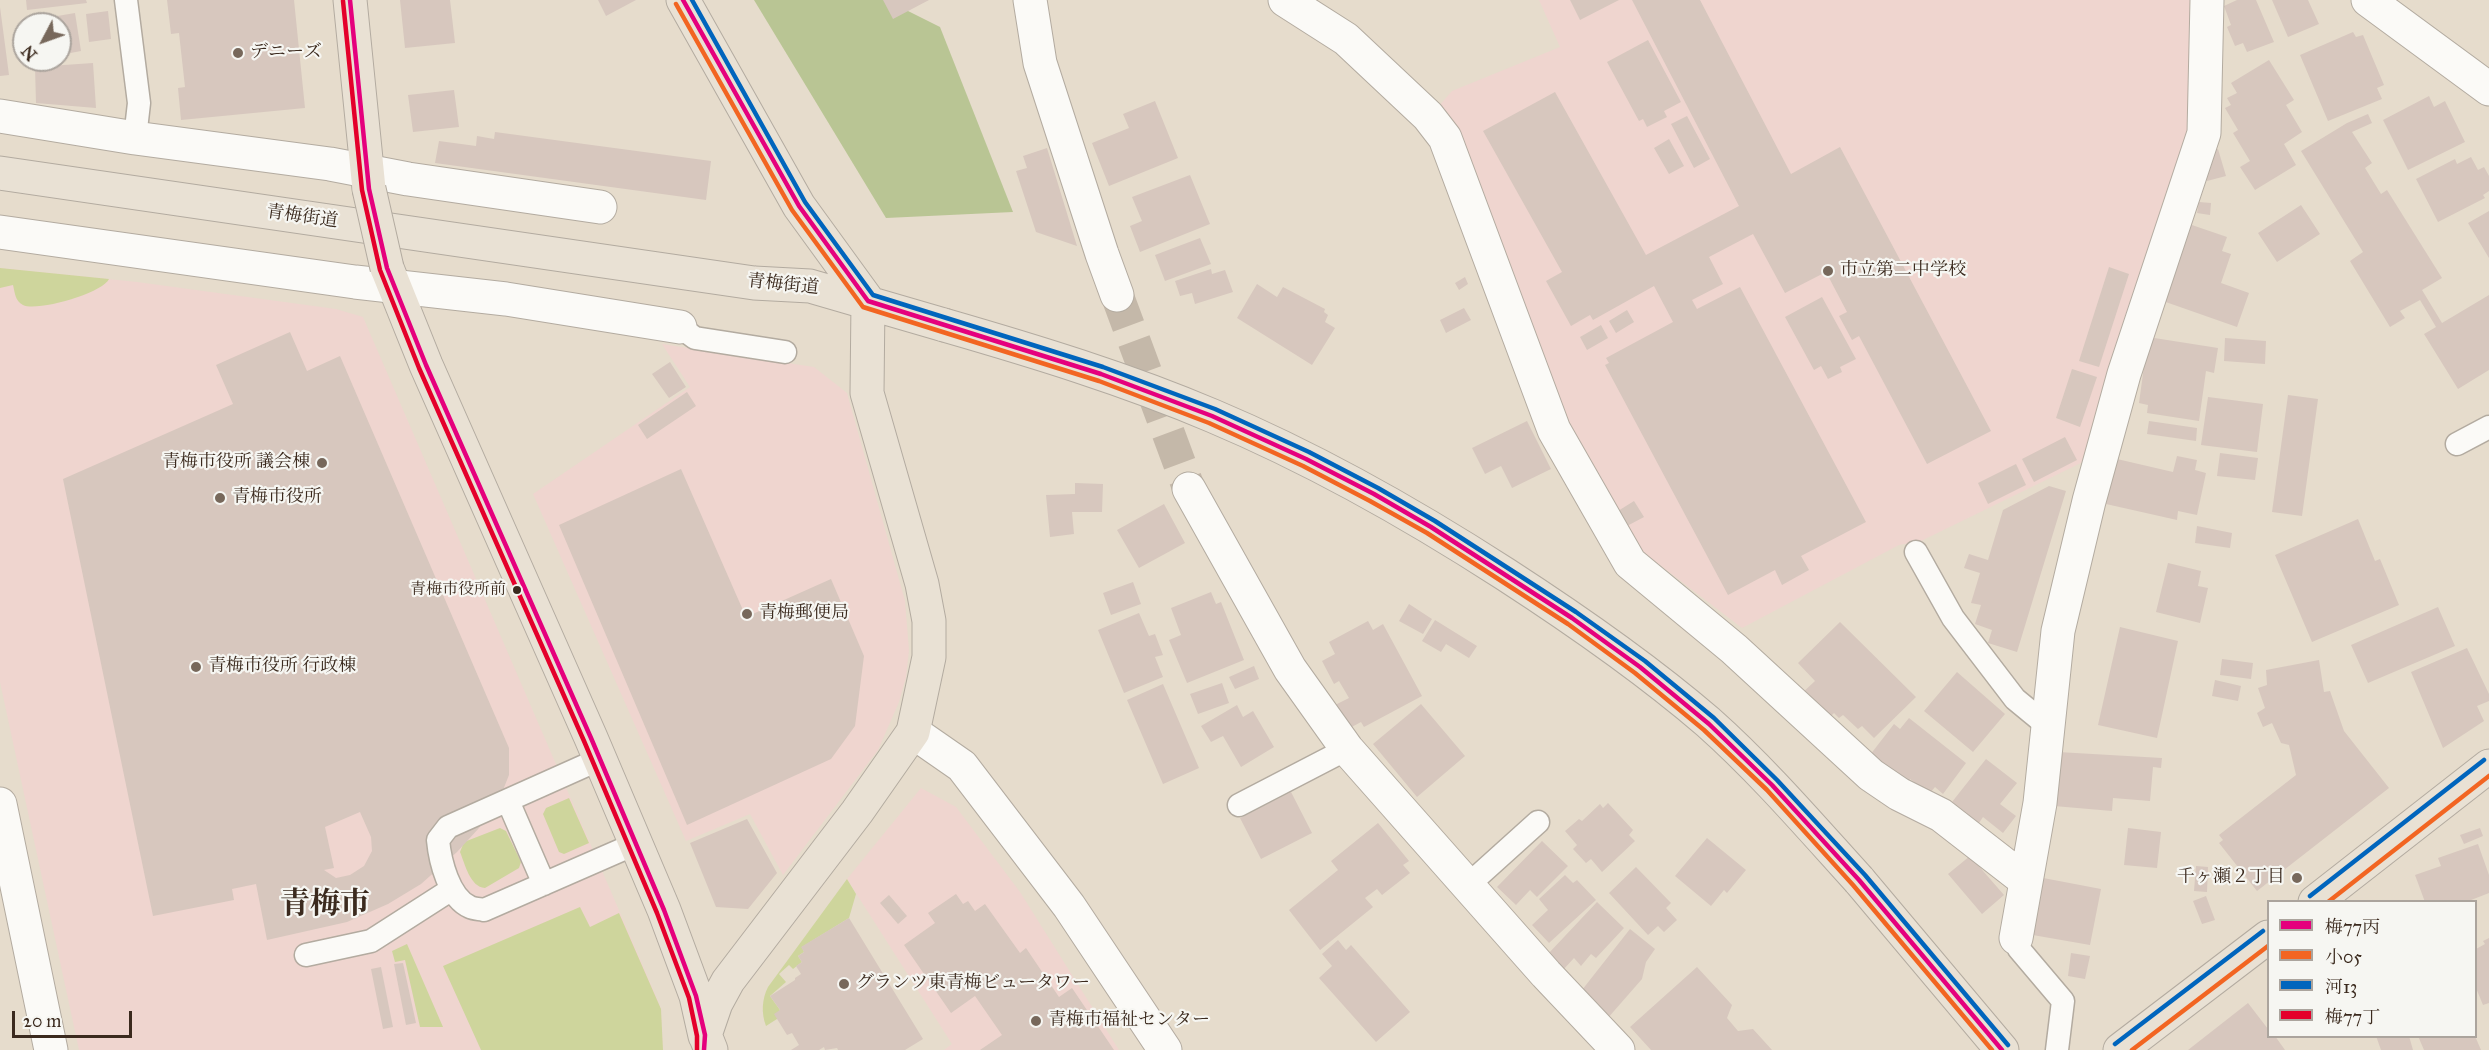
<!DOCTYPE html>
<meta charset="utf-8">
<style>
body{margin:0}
#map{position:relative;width:2489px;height:1050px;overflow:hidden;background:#e6dccc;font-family:"IM FELL Great Primer","Noto Serif JP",serif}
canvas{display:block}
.legend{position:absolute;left:2267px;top:900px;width:210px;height:138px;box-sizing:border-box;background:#f6f6f2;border:2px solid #aba49d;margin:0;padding:8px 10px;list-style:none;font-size:18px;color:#3b2a1e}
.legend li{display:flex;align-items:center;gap:12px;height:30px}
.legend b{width:30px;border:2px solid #aba49d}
.north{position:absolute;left:12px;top:12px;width:60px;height:60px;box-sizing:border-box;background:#f6f6f2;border:2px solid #aba49d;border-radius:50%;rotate:229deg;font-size:16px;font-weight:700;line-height:24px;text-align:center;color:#3b2a1e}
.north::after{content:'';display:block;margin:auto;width:21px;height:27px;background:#77685b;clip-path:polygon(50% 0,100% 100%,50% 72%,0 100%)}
.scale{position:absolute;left:12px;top:1011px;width:120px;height:27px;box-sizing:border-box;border:3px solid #3b2a1e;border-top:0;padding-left:8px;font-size:18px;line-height:21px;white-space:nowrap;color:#3b2a1e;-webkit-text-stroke:4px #f6f6f2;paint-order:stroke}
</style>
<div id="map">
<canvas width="2489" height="1050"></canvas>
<ul class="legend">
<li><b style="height:8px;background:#e5007d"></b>梅77丙</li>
<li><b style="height:8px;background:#f26522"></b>小05</li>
<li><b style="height:8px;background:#0065bd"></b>河13</li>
<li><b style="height:8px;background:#e4002b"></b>梅77丁</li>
</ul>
<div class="north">N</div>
<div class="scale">20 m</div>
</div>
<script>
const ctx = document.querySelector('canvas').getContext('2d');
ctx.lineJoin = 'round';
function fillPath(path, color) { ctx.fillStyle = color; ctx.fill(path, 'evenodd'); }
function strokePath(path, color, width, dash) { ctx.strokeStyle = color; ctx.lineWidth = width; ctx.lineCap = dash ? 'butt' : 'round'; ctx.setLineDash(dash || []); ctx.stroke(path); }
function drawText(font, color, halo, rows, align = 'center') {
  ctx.font = font + ' "IM FELL Great Primer","Noto Serif JP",serif'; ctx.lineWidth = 4.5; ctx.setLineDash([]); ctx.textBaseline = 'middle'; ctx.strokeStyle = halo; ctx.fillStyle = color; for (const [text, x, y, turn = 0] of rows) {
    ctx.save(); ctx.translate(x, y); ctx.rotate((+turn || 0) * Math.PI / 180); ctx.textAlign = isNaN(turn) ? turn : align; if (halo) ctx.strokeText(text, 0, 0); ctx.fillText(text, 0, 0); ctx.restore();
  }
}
fillPath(new Path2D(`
 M1539,0H2191L2190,134L2089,459L1921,541L1899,545L1742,628L1635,546L1565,426L1438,107L1452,91L1560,47Z
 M0,268L137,282L336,309L363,317L656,996L661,1009L663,1050H79L0,682Z
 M662,344L814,367L847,393L905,601L909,650L906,677L899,702L878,750L783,875L750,814L686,841L533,494L690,387Z
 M921,788L956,807L1020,892L1119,1050H944L952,1044L847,879Z`), '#efd5cf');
fillPath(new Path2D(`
 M0,268L109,279C103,293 37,312 23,305C15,301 15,293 13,285L0,288Z
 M569,798L589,843L564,854L559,852L543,814L546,808Z
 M500,828L506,831L521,862L519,868L485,888C470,887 465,864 460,852L464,842Z
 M847,879L856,894L849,918L802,947L804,952L798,956L802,962L793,969L789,965L779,974L786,982L770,996L780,1010L777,1019L766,1026C761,1013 762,999 768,987Z
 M580,907L590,927L619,913L661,1009L663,1050H481L443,966Z
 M407,944L443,1027H420L405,960L395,962L392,951Z`), '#ced59c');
fillPath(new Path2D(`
 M754,0H886L940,27L1013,212L886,218Z`), '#b9c594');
fillPath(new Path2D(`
 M26,0H86L87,3L27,10Z
 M167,0H294L305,108L181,120L178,88L185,87L179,33L171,34Z
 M400,0H450L455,43L405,48Z
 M598,0H636L606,16Z
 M883,0H929L893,19Z
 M1570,0H1619L1580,20Z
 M1632,0H1700L1791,174L1840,147L1991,431L1927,464L1859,336L1852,340L1839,316L1847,312L1826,272L1785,293L1753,234L1709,257L1723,284L1692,300L1697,309L1740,287L1866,522L1801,556L1809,570L1782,585L1775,570L1728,595L1605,365L1609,363L1606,358L1673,322L1654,286L1593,320L1590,315L1571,326L1546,281L1562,272L1483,131L1555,92L1646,255L1739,206Z
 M2237,0H2256L2274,42L2247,52L2243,43L2235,46L2227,27L2231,25L2224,6Z
 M2272,0H2308L2319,24L2288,37Z
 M0,7L9,75L0,76Z
 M108,11L111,39L89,42L86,14Z
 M75,13L81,51L60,55V24H29L28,21Z
 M2353,32L2356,37L2363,35L2384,85L2377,88L2382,99L2328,121L2300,55Z
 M1648,40L1681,102L1664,111L1667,117L1647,127L1643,119L1639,121L1607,62Z
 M2269,60L2294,100L2286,105L2302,132L2284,144L2296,165L2255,190L2240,167L2250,161L2233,133L2238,130L2225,108L2231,105L2227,98L2237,93L2231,83Z
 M93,63L96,108L36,103L35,67Z
 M454,90L459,127L413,132L408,95Z
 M2429,96L2434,107L2445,101L2465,142L2408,170L2383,120Z
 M1155,101L1178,158L1109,186L1092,143L1129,128L1123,114Z
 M2368,114L2372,123L2352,132L2372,163L2365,168L2381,194L2387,190L2442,278L2422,290L2442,323L2489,295V370L2458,389L2424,334L2436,327L2420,300L2400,311L2405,318L2390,327L2350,261L2363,252L2301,151L2347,123Z
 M1687,116L1710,159L1694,168L1671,124Z
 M495,132L711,161L706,200L435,163L439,141L476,146L477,136L494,139Z
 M1669,139L1684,166L1669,174L1654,148Z
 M1047,148L1077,246L1036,232L1016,171L1027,168L1023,156Z
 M2218,149L2226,176L2207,181L2203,170L2208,152Z
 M2471,157L2478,170L2484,167L2489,176V191L2483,195L2485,198L2438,222L2416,179L2455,159L2457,164Z
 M1190,175L1210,224L1140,252L1130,226L1142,221L1132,197Z
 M2199,202L2211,203L2210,215L2197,213Z
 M2301,205L2320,234L2277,262L2258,233Z
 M2489,211V258L2468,223Z
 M2186,223L2227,237L2222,251L2231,254L2221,283L2249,293L2237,327L2160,300Z
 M1200,238L1211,264L1165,281L1155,255Z
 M2109,267L2129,274L2099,367L2079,361Z
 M1211,269L1212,274L1225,270L1233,292L1195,304L1192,293L1180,296L1175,281Z
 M1465,277L1468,284L1459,290L1455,283Z
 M1257,284L1277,297L1283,287L1325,309L1324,312L1328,315L1325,322L1335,328L1312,365L1237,318Z
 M1822,297L1856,359L1840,367L1842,372L1828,379L1821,366L1814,370L1785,317Z
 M1464,308L1471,320L1446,333L1440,320Z
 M1627,310L1634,322L1616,333L1609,321Z
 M1601,325L1608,338L1587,350L1580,337Z
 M290,332L307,371L340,356L509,748V775L499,800L479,828L457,852L421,884L388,904L347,922L267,940L256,884L232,889L234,900L153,916L63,479L233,404L216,365ZM360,812L371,837L372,851L364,866L350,875L336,878L324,870L334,868L325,827Z
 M2148,337L2218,348L2214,373L2206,371L2199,421L2147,413L2148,405L2139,403Z
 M2225,338L2266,341L2265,364L2224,361Z
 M670,362L686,387L669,398L652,374Z
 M2072,369L2097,377L2080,427L2056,418Z
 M687,392L696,406L647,439L638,425Z
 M2288,395L2318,399L2302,516L2272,512Z
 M2208,397L2263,404L2257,452L2201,445Z
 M1527,421L1551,469L1512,488L1501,466L1485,474L1472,448Z
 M2149,421L2197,428L2196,441L2147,434Z
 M2065,437L2077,460L2034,482L2022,459Z
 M2220,453L2258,458L2255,480L2217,476Z
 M2177,456L2197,460L2195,470L2206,473L2197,515L2178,511L2177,520L2106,504L2117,459L2173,472Z
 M2016,464L2026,485L1988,504L1978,483Z
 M681,469L746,617L831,579L864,656L855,726L831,759L687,825L559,525Z
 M1075,483L1103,484L1102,512H1072L1074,534L1050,537L1046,495L1075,494Z
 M2049,486L2066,491L2017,652L1988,643L1992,630L1975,624L1981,605L1971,603L1980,573L1964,568L1969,554L1988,560L2003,510Z
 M1634,501L1644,517L1627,526L1618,511Z
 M1164,504L1185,543L1139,568L1117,530Z
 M2358,519L2375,561L2380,559L2399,605L2312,642L2275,555Z
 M2197,526L2232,533L2230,548L2195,543Z
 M2168,563L2201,571L2198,586L2208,588L2200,623L2156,612Z
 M1133,582L1141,604L1111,615L1103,593Z
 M1211,592L1216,604L1221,602L1244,660L1187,683L1169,640L1181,635L1171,608Z
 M1409,604L1432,619L1423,634L1399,621Z
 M2438,607L2455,646L2368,683L2351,645Z
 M1139,613L1149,636L1155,634L1163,655L1155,657L1163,677L1124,693L1098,630Z
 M1435,620L1477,646L1469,658L1446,644L1441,652L1422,641Z
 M1368,621L1373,630L1383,624L1422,696L1364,727L1361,722L1348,729L1335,705L1349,698L1339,681L1334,684L1322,661L1335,654L1329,642Z
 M1840,622L1916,697L1874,738L1862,726L1858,729L1843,715L1839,718L1834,713L1826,721L1800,695L1815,681L1798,663Z
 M2120,627L2178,641L2157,738L2098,725Z
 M2467,648L2489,694V701L2477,706L2484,721L2443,748L2411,672Z
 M2222,659L2253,663L2251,679L2220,675Z
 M2319,660L2324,692L2330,691L2344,731L2389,788L2257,891L2219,843L2223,840L2219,835L2296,775L2289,745L2281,743L2272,723L2263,727L2257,713L2265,708L2258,688L2267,685L2266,670Z
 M1254,666L1259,679L1235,689L1229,677Z
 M1957,672L2005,714L1973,752L1924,711Z
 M2215,680L2241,686L2238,701L2212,696Z
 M1222,683L1229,703L1198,714L1190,694Z
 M1163,684L1199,768L1163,784L1127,700Z
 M1421,704L1465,756L1417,797L1373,744Z
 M1237,705L1243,717L1253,711L1274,747L1241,767L1223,736L1211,742L1201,726Z
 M1909,718L1966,763L1943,794L1935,787L1929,794L1910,779L1907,784L1870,755L1894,724L1900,729Z
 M2058,752L2162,758L2161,768L2153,767L2150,801L2113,798L2112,811L2054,806Z
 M1986,759L2017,783L2000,804L2016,816L2003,833L1983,817L1979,823L1952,802Z
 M1291,792L1312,833L1261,859L1240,818Z
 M1608,803L1633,830L1629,835L1635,841L1602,872L1591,859L1586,863L1573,849L1577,845L1565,831L1579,819L1582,821L1600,804L1603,808Z
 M747,819L777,873L748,909L716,907L690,843Z
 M1378,823L1409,861L1403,865L1410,873L1382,895L1377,889L1365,898L1373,907L1320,950L1289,910L1338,870L1331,861Z
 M2128,828L2161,832L2157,868L2124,865Z
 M2480,828L2483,836L2464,844L2460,835Z
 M1707,838L1746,870L1727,893L1724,890L1711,906L1675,876Z
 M1542,841L1568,866L1537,897L1530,890L1516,905L1497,887Z
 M2478,844L2489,875V893L2466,902H2425L2415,875L2441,866L2438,858Z
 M1970,856L2004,895L1982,914L1948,874Z
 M2196,866L2208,867L2207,892L2194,891Z
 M1636,867L1671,903L1666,908L1677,920L1664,932L1658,926L1648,935L1609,893Z
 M1565,875L1573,883L1577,880L1596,900L1549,943L1532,925L1548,910L1539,899Z
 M2038,877L2101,889L2090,945L2027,934Z
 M956,894L963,904L968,901L975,911L985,904L1020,953L1026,948L1059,997L1072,988L1114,1050H980L1002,1035L975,996L951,1013L904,945L935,923L928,913Z
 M889,895L907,916L898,924L880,903Z
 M2206,896L2215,920L2202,924L2193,901Z
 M1597,902L1624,928L1596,958L1591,954L1581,966L1574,958L1563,970L1548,954Z
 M849,918L923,1039L905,1050H838L837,1048L825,1050L824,1047L819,1050H791L799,1045L792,1033L787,1035L774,1014L780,1010L770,996L795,980V978L801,974L796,966L802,962L798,956L804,952L801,947Z
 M1630,929L1655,949L1646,962L1642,979L1607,1019L1582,990Z
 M2489,938V1003L2483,1005L2476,988V949L2485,944L2483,941Z
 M1338,940L1346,950L1351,945L1410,1012L1376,1042L1319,978L1332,966L1322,954Z
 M2071,953L2090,956L2085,979L2068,976Z
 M403,963L416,1023L406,1025L394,964Z
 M381,967L393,1027L383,1029L371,969Z
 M1697,967L1732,1005L1727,1018L1738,1031L1753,1029L1772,1050H1651L1630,1027Z
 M2248,1003L2268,1029V1036H2275L2285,1050H2188Z
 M2376,1036H2409L2413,1050H2381Z
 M2418,1036H2475L2481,1050H2424Z`), '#d7c7be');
strokePath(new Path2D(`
 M1117,295L1189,489`), '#c4b8a9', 33, [33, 16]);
const lane = new Path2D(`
 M126,0L139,103L135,138
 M680,327L695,338L785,352
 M2457,444L2489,427
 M1916,552L1953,618L2015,699L2049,727
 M600,759L448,827L438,840C440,861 449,898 470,907C474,909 480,909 484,910L635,844
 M508,801L544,884
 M1239,805L1347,749
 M1467,886L1538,822
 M2016,938L2019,949L2063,1001L2057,1050
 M306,955L371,941L452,889`);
const street = new Path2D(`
 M1030,0L1040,63L1102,254L1117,295
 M1285,0L1346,39L1428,116L1445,138L1554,430L1630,563L1734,649L1871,775L1899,794L1941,815L2026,881
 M2368,0L2489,89
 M0,116L135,138L330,164L408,179L600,207
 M0,232L355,282L506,299L680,327
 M1189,489L1290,669L1347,749L1546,974L1618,1050
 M913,732L962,766L1069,906L1165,1050
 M0,804L51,1050
 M2016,938L2040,803L2058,631L2089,501L2124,374L2204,133L2207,0`);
const primary = new Path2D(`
 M350,0L369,189
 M683,0L799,206L868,301L867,393L922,584L929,621V657L913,732L857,812L728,981L716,1003L705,1035L711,1050
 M0,173L754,283L810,286L944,325
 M387,268L426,365L591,738L664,910L696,996L705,1036
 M1859,880L2002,1050
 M2315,902L2489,766
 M2120,1050L2268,937`);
strokePath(lane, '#b3aba0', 25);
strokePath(street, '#b3aba0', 35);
strokePath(primary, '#b3aba0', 35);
strokePath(lane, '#fbfaf7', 22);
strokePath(street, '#fbfaf7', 33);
strokePath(primary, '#e9e1d4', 33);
const primaryBridge = new Path2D(`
 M369,189L387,268
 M944,325C1034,351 1126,379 1213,416C1315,459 1412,514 1505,574C1576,620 1644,667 1708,722C1762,770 1810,826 1859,880`);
strokePath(primaryBridge, '#b3aba0', 35, []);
strokePath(primaryBridge, '#e9e1d4', 33);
strokePath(new Path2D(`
 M350,0L369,189L387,268L426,365L591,738L664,910L696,996L705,1035L704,1050
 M683,0L799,206L868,301L1101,374L1212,416L1306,459L1374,494L1431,527L1572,618L1640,667L1709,724L1772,785L1859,880L2002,1050`), '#e5007d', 4.5);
strokePath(new Path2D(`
 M676,4L792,210L863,307L1099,381L1209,423L1303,466L1370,501L1427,533L1568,624L1635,673L1704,730L1767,790L1853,885L1992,1050
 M2328,902L2489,776
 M2132,1050L2268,946`), '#f26522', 4.5);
strokePath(new Path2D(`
 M692,0L805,202L873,295L1103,367L1215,409L1309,452L1378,488L1435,521L1576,612L1645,661L1714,718L1777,780L1865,875L2008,1045
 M2310,896L2484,760
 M2115,1044L2263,931`), '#0065bd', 4.5);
strokePath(new Path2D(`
 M343,1L362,190L380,270L419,368L584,741L657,913L689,998L697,1036V1050`), '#e4002b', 4.5);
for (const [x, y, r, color] of [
 [238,53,6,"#77685b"],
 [1828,271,6,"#77685b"],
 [322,463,6,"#77685b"],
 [220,498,6,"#77685b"],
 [517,590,5,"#3b2a1e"],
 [747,614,6,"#77685b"],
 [196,667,6,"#77685b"],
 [2297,878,6,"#77685b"],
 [844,984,6,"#77685b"],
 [1036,1021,6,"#77685b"]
]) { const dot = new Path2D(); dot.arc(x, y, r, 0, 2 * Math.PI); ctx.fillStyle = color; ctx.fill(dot); strokePath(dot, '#f6f6f2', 2); }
drawText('16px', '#3b2a1e', '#f6f6f2', [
 ["青梅市役所前",506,590]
], 'right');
drawText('18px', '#3b2a1e', '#f6f6f2', [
 ["デニーズ",250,53],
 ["市立第二中学校",1840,271],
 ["青梅市役所 議会棟",310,463,"right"],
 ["青梅市役所",232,498],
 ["青梅郵便局",759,614],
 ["青梅市役所 行政棟",208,667],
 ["千ヶ瀬２丁目",2285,878,"right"],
 ["グランツ東青梅ビュータワー",856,984],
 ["青梅市福祉センター",1048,1021]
], 'left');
drawText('18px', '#3b2a1e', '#f6f6f2', [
 ["青梅街道",302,217,8],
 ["青梅街道",783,285,6]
]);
drawText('bold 30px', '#3b2a1e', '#f6f6f2', [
 ["青梅市",325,906]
]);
</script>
